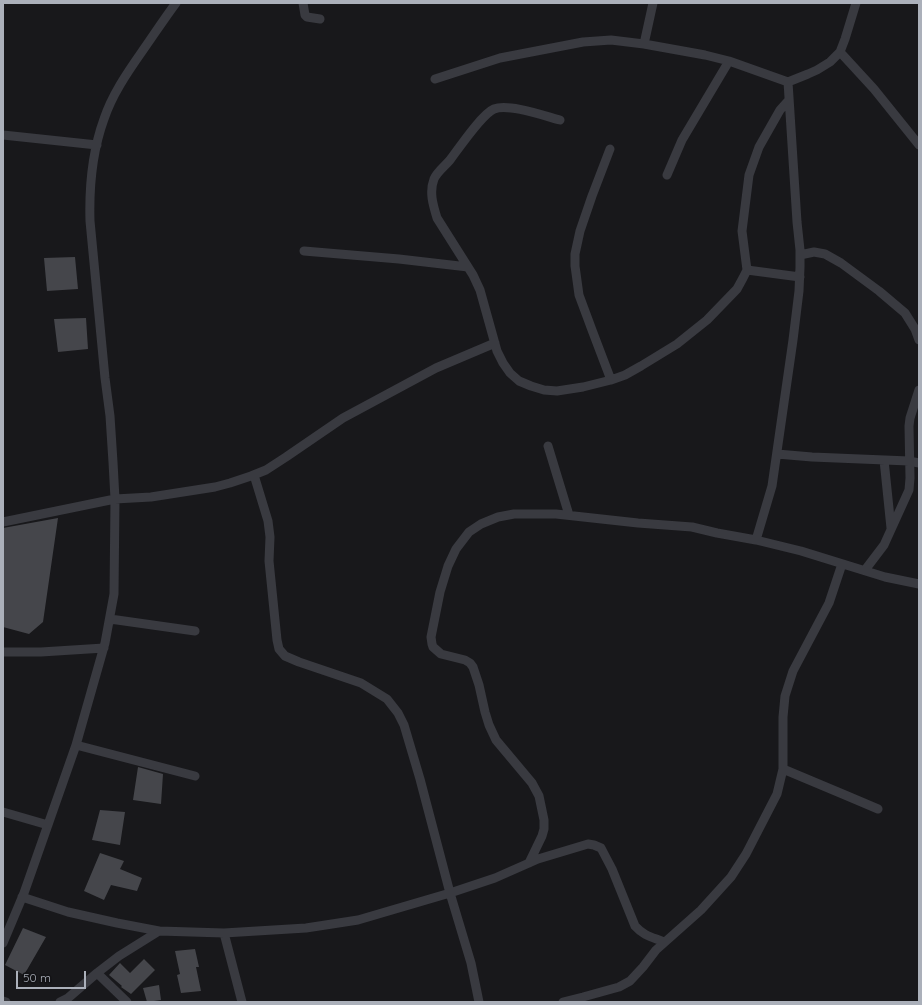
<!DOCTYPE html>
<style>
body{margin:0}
#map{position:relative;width:922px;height:1005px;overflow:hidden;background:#18181b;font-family:Quicksand,sans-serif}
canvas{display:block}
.frame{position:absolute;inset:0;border:4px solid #abb0ba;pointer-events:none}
.scale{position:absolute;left:16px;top:971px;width:70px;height:18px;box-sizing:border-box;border:2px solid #abb0ba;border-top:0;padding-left:5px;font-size:12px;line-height:14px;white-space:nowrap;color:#abb0ba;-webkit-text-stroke:3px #131316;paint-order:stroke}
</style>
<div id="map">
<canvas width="922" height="1005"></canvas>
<div class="frame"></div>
<div class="scale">50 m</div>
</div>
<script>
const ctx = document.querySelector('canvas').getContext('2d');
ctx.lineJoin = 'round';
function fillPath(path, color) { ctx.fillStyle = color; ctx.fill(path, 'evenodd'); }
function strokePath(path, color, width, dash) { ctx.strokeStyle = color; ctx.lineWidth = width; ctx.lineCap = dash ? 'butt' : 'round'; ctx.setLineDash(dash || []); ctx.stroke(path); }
fillPath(new Path2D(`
 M75,257L78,289L47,291L44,258Z
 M86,318L88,349L58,352L54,319Z
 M58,518L43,622L29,634L3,627V528Z
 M138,767L163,774L161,804L133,800Z
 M100,810L125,812L120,845L92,840Z
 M100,853L124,861L120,869L142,878L137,891L111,885L104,900L84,891Z
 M23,928L46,937L24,975L5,965Z
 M195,949L199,967H196L201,991L181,993L177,975L180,974L175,951Z
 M144,959L155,970L131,994L121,987L122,986L109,975L120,963L130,973Z
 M159,985L161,1000L147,1002L143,988Z`), '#45464b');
strokePath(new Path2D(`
 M303,3L305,15L307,17L320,19
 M856,3L845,39L840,52L874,89L919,145
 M644,44L653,3
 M435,79L500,58L583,42L611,40L644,44L705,55L729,61L788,82L808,74L817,70L830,62L840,52
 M560,120C545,116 508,103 494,109C482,114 459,148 450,160C445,166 437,172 434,179C429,192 433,205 437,218L473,275L480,290L497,351L503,363L510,373L519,381L531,386L544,390L557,391L583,387L611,380L625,375L641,366L677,344L707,320L737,289L743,278L747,270L742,231L749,175L759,147L780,110L789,100
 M3,135L97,145
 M610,149L592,196L580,231L575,254V266L579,295L592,330L611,380
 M667,175L682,140L729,61
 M304,251L399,259L468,267
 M800,255L814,252L825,254L841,263L879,291L905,313L915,329L919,340
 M747,270L800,277
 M548,446L569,515
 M777,454L812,457L909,461L919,463
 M884,460L891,528
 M254,475L268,521L270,537L269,561L277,640L279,649L285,656L299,662L361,683L387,699L398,713L404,725L420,779L450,893L471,963L479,1002
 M3,522L42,514L115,499L151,497L215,487L230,483L251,476L266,470L286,457L343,418L436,368L495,343
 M756,540L772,486L793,340L799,291L800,267V250L797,222L788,82
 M865,570L884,545L909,490L910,478L909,426L910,418L919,390
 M110,619L195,631
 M3,652H41L104,648
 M76,745L195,776
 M783,769L845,795L878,809
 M3,812L48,825
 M529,863L542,836L544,829V820L539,796L532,783L496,740L489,725L485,712L479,685L473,667L470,663L465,660L441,654L433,647L432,644L431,637L440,592L448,566L456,549L469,532L481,524L498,517L514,514H556L638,523L692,527L717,533L756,540L801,551L885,577L919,584
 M22,897L68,912L117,923L159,931L224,933L306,928L358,920L450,893L495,878L538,859L588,844L594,845L601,848L612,869L635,926C644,936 652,937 664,942
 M224,933L242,1002
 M3,943L24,893L76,745L105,643L114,594L115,499L113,462L110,416L105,378L90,221C89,187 92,152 104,119C112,95 127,73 141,53C153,36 164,19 176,3
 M97,973L127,1002
 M3,1001L6,1002
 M60,1002L68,998L97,973L119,956L159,931
 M563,1002L583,997L619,987L630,981L643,967L656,950L701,910L731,877L746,854L777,794L783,769V717L785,696L793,671L829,603L842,564`), '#393a40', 9);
</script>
